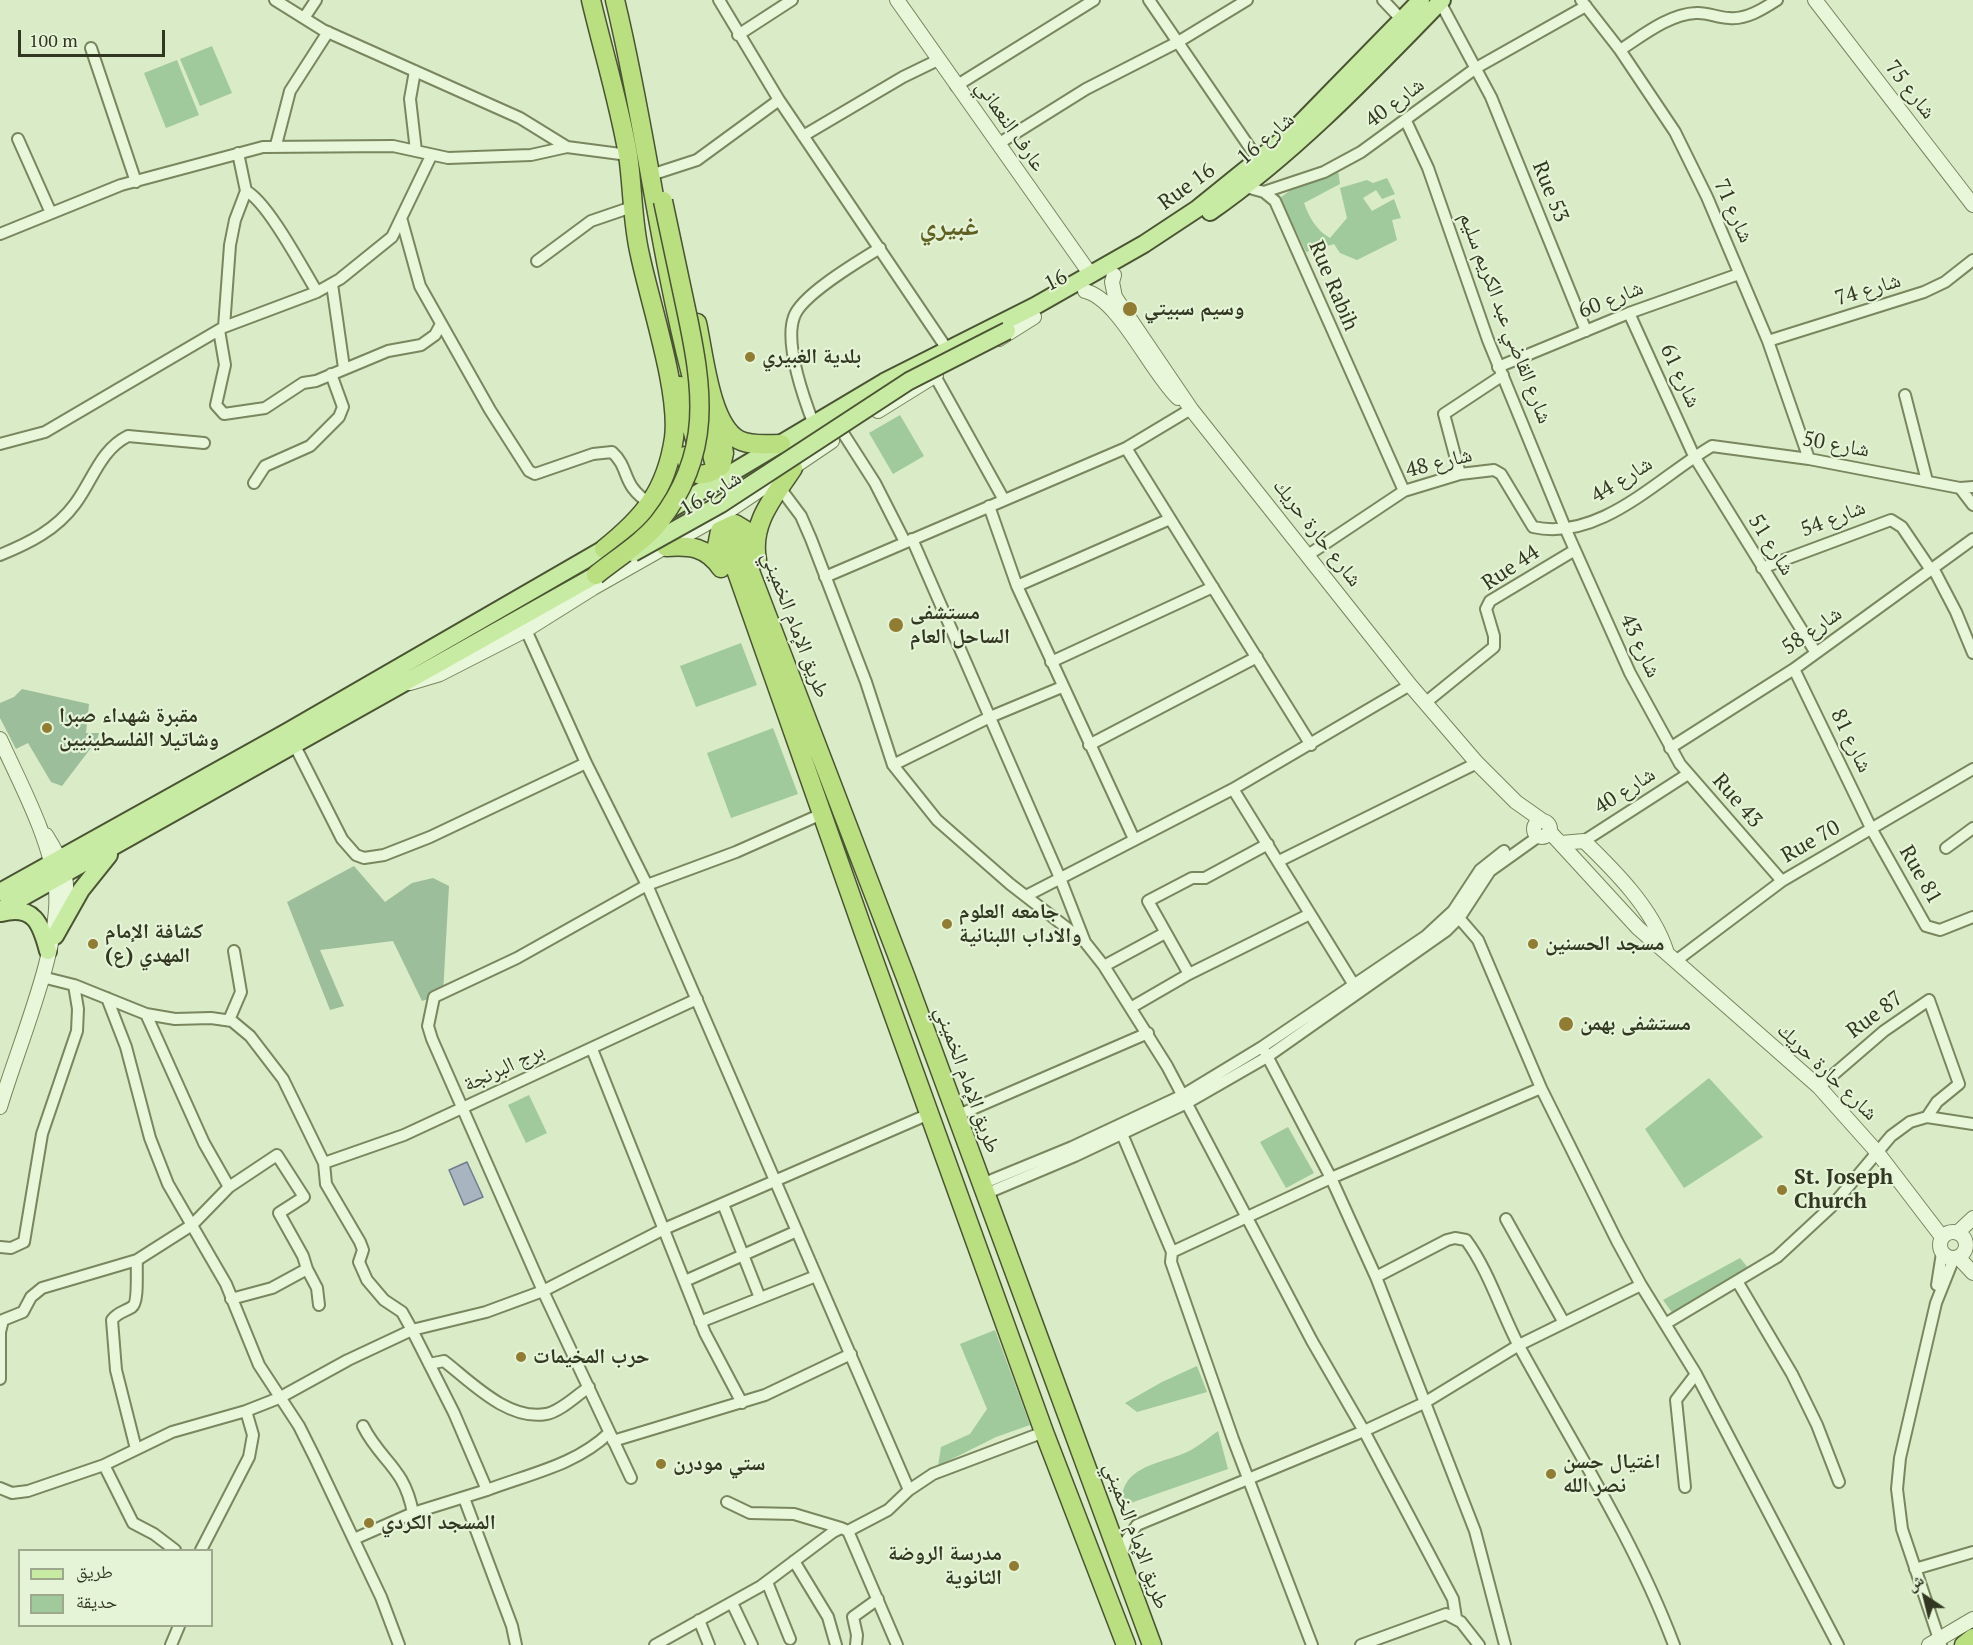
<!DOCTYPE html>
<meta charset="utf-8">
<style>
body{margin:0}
#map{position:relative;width:1973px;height:1645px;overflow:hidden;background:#d9ebc7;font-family:"PT Serif","Noto Naskh Arabic",serif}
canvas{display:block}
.legend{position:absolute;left:18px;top:1549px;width:195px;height:78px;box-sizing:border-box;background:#e5f3d6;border:2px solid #9da88d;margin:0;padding:8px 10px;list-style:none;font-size:18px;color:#313720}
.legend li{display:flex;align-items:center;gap:12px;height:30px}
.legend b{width:30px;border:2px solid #9da88d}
.north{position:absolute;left:1895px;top:1567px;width:60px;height:60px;-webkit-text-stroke:4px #e5f3d6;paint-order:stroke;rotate:325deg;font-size:16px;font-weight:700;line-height:24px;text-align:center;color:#313720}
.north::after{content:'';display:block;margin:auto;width:21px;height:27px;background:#313720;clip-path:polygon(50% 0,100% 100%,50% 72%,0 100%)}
.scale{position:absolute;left:18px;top:30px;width:147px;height:27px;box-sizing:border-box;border:3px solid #313720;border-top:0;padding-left:8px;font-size:18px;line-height:21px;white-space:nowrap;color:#313720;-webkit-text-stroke:4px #e5f3d6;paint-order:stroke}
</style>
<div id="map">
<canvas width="1973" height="1645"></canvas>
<ul class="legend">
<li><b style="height:8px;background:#c8eba3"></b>طريق</li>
<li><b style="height:16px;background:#a0c99c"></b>حديقة</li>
</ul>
<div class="north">ش</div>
<div class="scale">100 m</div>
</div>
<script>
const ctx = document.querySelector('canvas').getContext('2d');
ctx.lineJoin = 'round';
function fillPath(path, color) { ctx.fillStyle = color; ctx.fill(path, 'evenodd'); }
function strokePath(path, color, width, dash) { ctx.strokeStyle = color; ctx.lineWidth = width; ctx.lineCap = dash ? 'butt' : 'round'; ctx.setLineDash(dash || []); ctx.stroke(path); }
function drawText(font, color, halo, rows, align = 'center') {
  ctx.font = font + ' "PT Serif","Noto Naskh Arabic",serif'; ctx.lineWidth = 4.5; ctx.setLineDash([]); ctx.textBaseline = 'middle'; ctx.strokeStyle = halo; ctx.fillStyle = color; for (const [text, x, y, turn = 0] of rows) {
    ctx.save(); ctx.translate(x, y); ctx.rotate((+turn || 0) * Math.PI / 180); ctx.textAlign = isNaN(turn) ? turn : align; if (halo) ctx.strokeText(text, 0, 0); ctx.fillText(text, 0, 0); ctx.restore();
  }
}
fillPath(new Path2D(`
 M212,46L232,93L200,106L180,59Z
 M177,60L199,115L166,128L144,73Z
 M1338,170L1340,184L1304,203C1309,217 1316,230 1330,238L1347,218L1340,188L1367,180L1373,183L1387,178L1395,194L1382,199L1376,190L1363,198L1372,211L1394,199L1401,218L1392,220L1397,240L1357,260L1340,253L1334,244L1306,252L1280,198L1292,189Z
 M900,415L924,456L893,474L869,433Z
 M741,643L757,685L696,707L680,666Z
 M773,728L798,794L731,818L707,753Z
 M1709,1078L1763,1137L1684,1188L1645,1129Z
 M529,1095L547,1133L526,1143L508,1105Z
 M1288,1127L1314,1173L1286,1188L1260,1142Z
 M1740,1258L1749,1269L1673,1314L1663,1300Z
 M995,1330L1030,1425L996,1437L938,1466L941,1447L970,1434L987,1409L960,1344Z
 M1197,1366L1207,1392L1137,1412L1125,1403L1162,1382Z
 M1218,1431L1228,1469L1122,1506C1119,1466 1158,1465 1187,1452C1198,1447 1208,1438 1218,1431Z`), '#a0c99c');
fillPath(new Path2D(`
 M22,689L89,704L86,733H99L97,740L62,786L51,782L28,743L16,749L0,718V703L14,697Z
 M354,866L385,902L412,883L433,878L449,886L443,994L422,1001L393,941L320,950L344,1006L330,1010L287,902Z`), '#9dbe9a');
const water = new Path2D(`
 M467,1162L483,1197L464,1205L449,1170Z`);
fillPath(water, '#a8b4bf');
strokePath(water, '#6f7d8d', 1.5);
const minor = new Path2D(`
 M275,0L323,30L520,118L567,147
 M719,0L779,100L947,349
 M1149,0L1259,161
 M1383,0L1402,20
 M1581,0L1620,50L1675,132L1707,197L1768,341L1809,459
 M1440,2L1491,97L1586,331
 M304,18L316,0
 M738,35L792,0
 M91,48L136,182
 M1620,50C1642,36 1669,14 1696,13C1707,12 1718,18 1729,18C1746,20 1763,9 1777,0
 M415,71L410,99L416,151
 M956,86L1094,0
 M1406,121L1428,168L1488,340L1566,530L1630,673L1680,764L1782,881
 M803,136L903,77L938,60
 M18,139L51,213
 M998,144L1086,89L1178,42L1247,0
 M276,145L290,91L328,32
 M657,173L697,160L779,100
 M1246,187L1264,192L1275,201L1404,491
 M246,191C267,201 303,269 317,292
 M1264,192L1324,172L1361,152L1476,68L1586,6
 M402,221L420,286L490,410L529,471L535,474L593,454L612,452C631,469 620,485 651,504
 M0,234L121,185L263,147L393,146L448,158L531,155L567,147L628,155
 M537,261L591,221L632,207
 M332,284L344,368
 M1629,313L1694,456L1816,653
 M224,327L230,245L235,220L246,191L238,153
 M219,330L225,365L216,405L224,414L265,408L303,383L316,381L388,351L421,345L435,335L441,324
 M1768,341L1924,292L1945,282L1973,260
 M1498,367L1629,313L1739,274
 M935,376L1004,500
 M1905,395L1927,481
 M814,425C804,399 784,344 794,317C801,295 859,261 880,248
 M843,433L875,483L905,542
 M0,444L45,432L224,327L317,292L340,279L392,237L431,156
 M1126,448L1311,745
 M1460,474L1444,414L1503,375
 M254,483L265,466L310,446L339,417L343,407L331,374
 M777,484L801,516L811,539L866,682L893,765L937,820L1010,884L1085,942L1104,966L1167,1066L1312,1341L1364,1431L1453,1599L1456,1618
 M1960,488L1973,505
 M989,506L1017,586L1134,839
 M912,539L1060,878L1085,942
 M0,555C29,543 56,530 75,504C93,480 100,450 128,436L204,443
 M1308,555L1404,491L1460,474L1494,470L1501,474L1533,527C1600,542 1659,477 1712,446L1809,459L1960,488L1973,487
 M1762,568L1891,520L1902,527L1931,570
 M1933,568L1956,612L1973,653
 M825,577L1126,448L1191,409
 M1017,586L1170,519
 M526,630L586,763L647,885L909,1490
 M1051,662L1213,587
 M1794,669L1872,830L1926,926L1940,930L1973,917
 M1425,703L1494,647V636L1486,609L1490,601L1575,550
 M1089,745L1257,657
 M295,746L342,839L356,855L364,858L384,855L430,837L586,763
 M1670,748L1794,669L1973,539
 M893,765L990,717L1062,687
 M1233,789L1354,985
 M1584,841L1688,774
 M1946,848L1973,828
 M1279,861L1477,763
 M1026,896L1233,789L1410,685
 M1453,911L1478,940L1541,1088L1617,1241L1641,1285L1696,1374L1838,1645
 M1677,960L1782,881L1973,769
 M1104,966L1165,933
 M1189,974L1148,901L1192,878H1205L1268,844
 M42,977L74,985L146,1014L175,1019L211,1018L232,1021L250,1036L283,1079L324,1163L326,1184L360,1242L363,1250L359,1262L367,1280L384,1300L402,1312L412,1330L454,1413L487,1490L413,1513L354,1539
 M107,998L126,1047L150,1138L168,1184L226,1284L259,1365L299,1426L315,1458L381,1597L399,1645
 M1132,1007L1189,974L1310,914
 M229,1020L241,992L234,951
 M592,1049L705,1333L742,1403
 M1265,1052L1331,1178L1376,1277L1475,1531L1505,1645
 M1819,1087L1884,1031L1929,1000L1959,1084L1937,1102L1927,1117
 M956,1116L1148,1033
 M1122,1134L1172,1252
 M324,1163L404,1135L697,999
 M982,1184L1072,1147L1183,1095L1262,1047L1426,936L1453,911L1480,870L1504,851
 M229,1187L277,1155L304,1197L279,1213L303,1256L307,1269
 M985,1194L1075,1156L1187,1103L1267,1057L1446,931L1460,917L1490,871L1539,836
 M723,1204L760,1298
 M1506,1219L1563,1321
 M0,1247L11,1248L24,1242L42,1134L77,1031L78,1009L74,985
 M1376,1277L1447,1240L1455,1238L1466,1240C1489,1271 1501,1312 1519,1346C1573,1445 1634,1539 1674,1645
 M685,1281L797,1231
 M1737,1281L1792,1374L1817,1425L1839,1482
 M1937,1285L1942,1253
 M231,1299L272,1288L307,1269L317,1288L319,1305
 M700,1322L816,1276
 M1665,1324L1777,1257L1832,1206L1891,1136L1910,1122L1927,1117L1973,1124
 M0,1332L3,1320L23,1312L31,1297L42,1288L137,1260
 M429,1364L444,1361C471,1382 508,1421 546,1414C560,1412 577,1395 589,1387
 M0,1379V1332
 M363,1426C381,1462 404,1466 413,1513
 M613,1441L765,1395L851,1354
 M136,1449L116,1370L112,1320C118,1312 124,1312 132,1307C139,1302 136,1270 137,1260L192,1225L229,1187L204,1143L146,1014
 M104,1465L133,1523L154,1534L175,1550
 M631,1478L543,1291L432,1039L428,1026L434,997L517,958L647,885L736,852L817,816
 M1685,1487L1676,1400L1696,1374
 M0,1488L12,1493L28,1491L104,1465L172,1432L246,1411L279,1398L348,1360L412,1330L486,1312L543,1291L664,1229L929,1114
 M487,1490C529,1474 576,1465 609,1433
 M464,1498L512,1626L516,1645
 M727,1502L750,1513L794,1514L841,1528
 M848,1531L897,1645
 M201,1550L249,1457L253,1435L246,1411
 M1121,1557L1126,1541L1137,1525L1364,1431L1424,1403L1519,1345L1641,1285
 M794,1561L828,1617L836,1645
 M1915,1569L1973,1552
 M767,1582L790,1639
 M732,1603L752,1645
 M699,1620L709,1645
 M171,1645L179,1626
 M655,1645L761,1586L833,1532L841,1528L848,1531L888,1510L909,1490L933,1474L1044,1432
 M856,1645L857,1635L853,1617L878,1599
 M1312,1645L1233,1439L1171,1262L1172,1252L1331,1178L1541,1088
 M1361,1645L1446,1614L1461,1622L1479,1645
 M1941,1645L1902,1529L1897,1489L1900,1458L1936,1303L1954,1258`);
const tertiary = new Path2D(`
 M897,0L1091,275
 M1815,0L1973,205
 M1114,275L1112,282L1115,297L1191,409L1410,685L1477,763L1516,802L1543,821
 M1085,291C1119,299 1150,371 1178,398
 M999,339L1034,317
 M878,411L936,375
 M410,683L440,674L526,630L593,588L727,512L832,441
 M0,739C20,783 52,842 56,890C61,947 17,1049 0,1107
 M1534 829a8 8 0 1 1 16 0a8 8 0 1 1-16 0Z
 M1549,831L1638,928L1819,1087L1877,1152L1942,1237
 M46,835C64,863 72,885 62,918
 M1561,843L1584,841C1615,871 1652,908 1666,950
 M1940 1245a13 13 0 1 1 26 0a13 13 0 1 1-26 0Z
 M1957,1233L1973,1218
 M1958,1257L1973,1273
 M1929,1645L1973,1619`);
const primary = new Path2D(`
 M1210,212C1296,152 1369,75 1442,0
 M0,892L287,732L604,549L884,382L1035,306L1144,244L1197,209L1291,133L1421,0
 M0,910L596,575
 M1,913C34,904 41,924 48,951
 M55,936L81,890L109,855`);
const trunk = new Path2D(`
 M591,0C603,51 619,103 628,155C633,188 632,222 640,255C650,303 680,392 674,438C666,491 644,517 604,549
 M615,0C645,123 659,250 691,374
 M697,323C704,354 710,425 739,440C751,446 768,444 781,444
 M680,386L696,443
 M701,412L714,462
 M685,456C692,478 703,479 721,466L724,453L718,420
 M735,532L906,978L1152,1645
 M666,547C690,545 707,547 721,568
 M728,547L864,933L1044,1432L1126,1645
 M757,560C750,523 774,497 793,468
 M723,564L717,546L720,531L735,524L745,530
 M1964,1645L1973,1638`);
strokePath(minor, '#79865e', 14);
strokePath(tertiary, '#79865e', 16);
strokePath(primary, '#4b5432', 20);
strokePath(trunk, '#4b5432', 21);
strokePath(minor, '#e8f6da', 10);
strokePath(tertiary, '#e8f6da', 14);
strokePath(primary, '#c8eba3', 16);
strokePath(trunk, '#b9df81', 18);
const primaryBridge = new Path2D(`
 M633,553L721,504L909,381L1007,331`);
const trunkBridge = new Path2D(`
 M596,575C617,558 642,543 659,522C713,453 703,389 686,309C678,273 671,237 663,201`);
strokePath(primaryBridge, '#4b5432', 20, []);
strokePath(trunkBridge, '#4b5432', 21, []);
strokePath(primaryBridge, '#c8eba3', 16);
strokePath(trunkBridge, '#b9df81', 18);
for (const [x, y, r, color] of [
 [1130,309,8,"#907c32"],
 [750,357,6,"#907c32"],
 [896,625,8,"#907c32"],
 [47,728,6,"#907c32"],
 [947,924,6,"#907c32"],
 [93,944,6,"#907c32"],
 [1533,944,6,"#907c32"],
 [1566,1024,8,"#907c32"],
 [1782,1190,6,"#907c32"],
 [521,1357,6,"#907c32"],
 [661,1464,6,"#907c32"],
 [1551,1474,6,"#907c32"],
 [369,1523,6,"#907c32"],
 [1014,1566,6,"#907c32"]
]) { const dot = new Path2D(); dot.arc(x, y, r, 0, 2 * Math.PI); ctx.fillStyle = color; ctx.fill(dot); strokePath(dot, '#e5f3d6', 2); }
drawText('21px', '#313720', '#e5f3d6', [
 ["شارع 75",1910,90,52],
 ["شارع 40",1395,103,-37],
 ["عارف النعماني",1010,126,55],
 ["شارع 16",1266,139,-41],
 ["Rue 16",1187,187,-36],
 ["Rue 53",1550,192,68],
 ["شارع 71",1733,211,66],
 ["16",1056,281,-27],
 ["Rue Rabih",1333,286,67],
 ["شارع 74",1868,290,-17],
 ["شارع 60",1611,300,-22],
 ["شارع القاضي عبد الكريم سليم",1505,318,69],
 ["شارع 61",1680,376,65],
 ["شارع 50",1836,445,10],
 ["شارع 48",1439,463,-14],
 ["شارع 44",1622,480,-32],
 ["شارع 16",711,494,-31],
 ["شارع 54",1833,519,-21],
 ["شارع حارة حريك",1317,533,52],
 ["شارع 51",1771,545,58],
 ["Rue 44",1511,568,-34],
 ["طريق الإمام الخميني",795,625,69],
 ["شارع 58",1812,631,-35],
 ["شارع 43",1640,646,65],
 ["شارع 81",1851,741,64],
 ["شارع 40",1625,791,-33],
 ["Rue 43",1737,801,49],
 ["Rue 70",1811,842,-30],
 ["Rue 81",1920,875,60],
 ["Rue 87",1875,1015,-37],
 ["برج البرنجة",504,1068,-25],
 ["شارع حارة حريك",1827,1072,44],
 ["طريق الإمام الخميني",967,1080,70],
 ["طريق الإمام الخميني",1136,1536,70]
]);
drawText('bold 21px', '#313720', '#e5f3d6', [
 ["وسيم سبيتي",1144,309],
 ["بلدية الغبيري",762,357],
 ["مستشفى",910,613],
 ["الساحل العام",910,637],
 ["مقبرة شهداء صبرا",59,716],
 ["وشاتيلا الفلسطينيين",59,740],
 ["جامعه العلوم",959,912],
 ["والاداب اللبنانية",959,936],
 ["كشافة الإمام",105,932],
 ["المهدي (ع)",105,956],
 ["مسجد الحسنين",1545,944],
 ["مستشفى بهمن",1580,1024],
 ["St. Joseph",1794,1178],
 ["Church",1794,1202],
 ["حرب المخيمات",533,1357],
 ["اغتيال حسن",1563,1462],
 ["نصر الله",1563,1486],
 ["ستي مودرن",673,1464],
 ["المسجد الكردي",381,1523],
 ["مدرسة الروضة",1002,1554,"right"],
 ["الثانوية",1002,1578,"right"]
], 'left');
drawText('bold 27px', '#606023', '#e5f3d6', [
 ["غبيري",949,227]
]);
</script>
